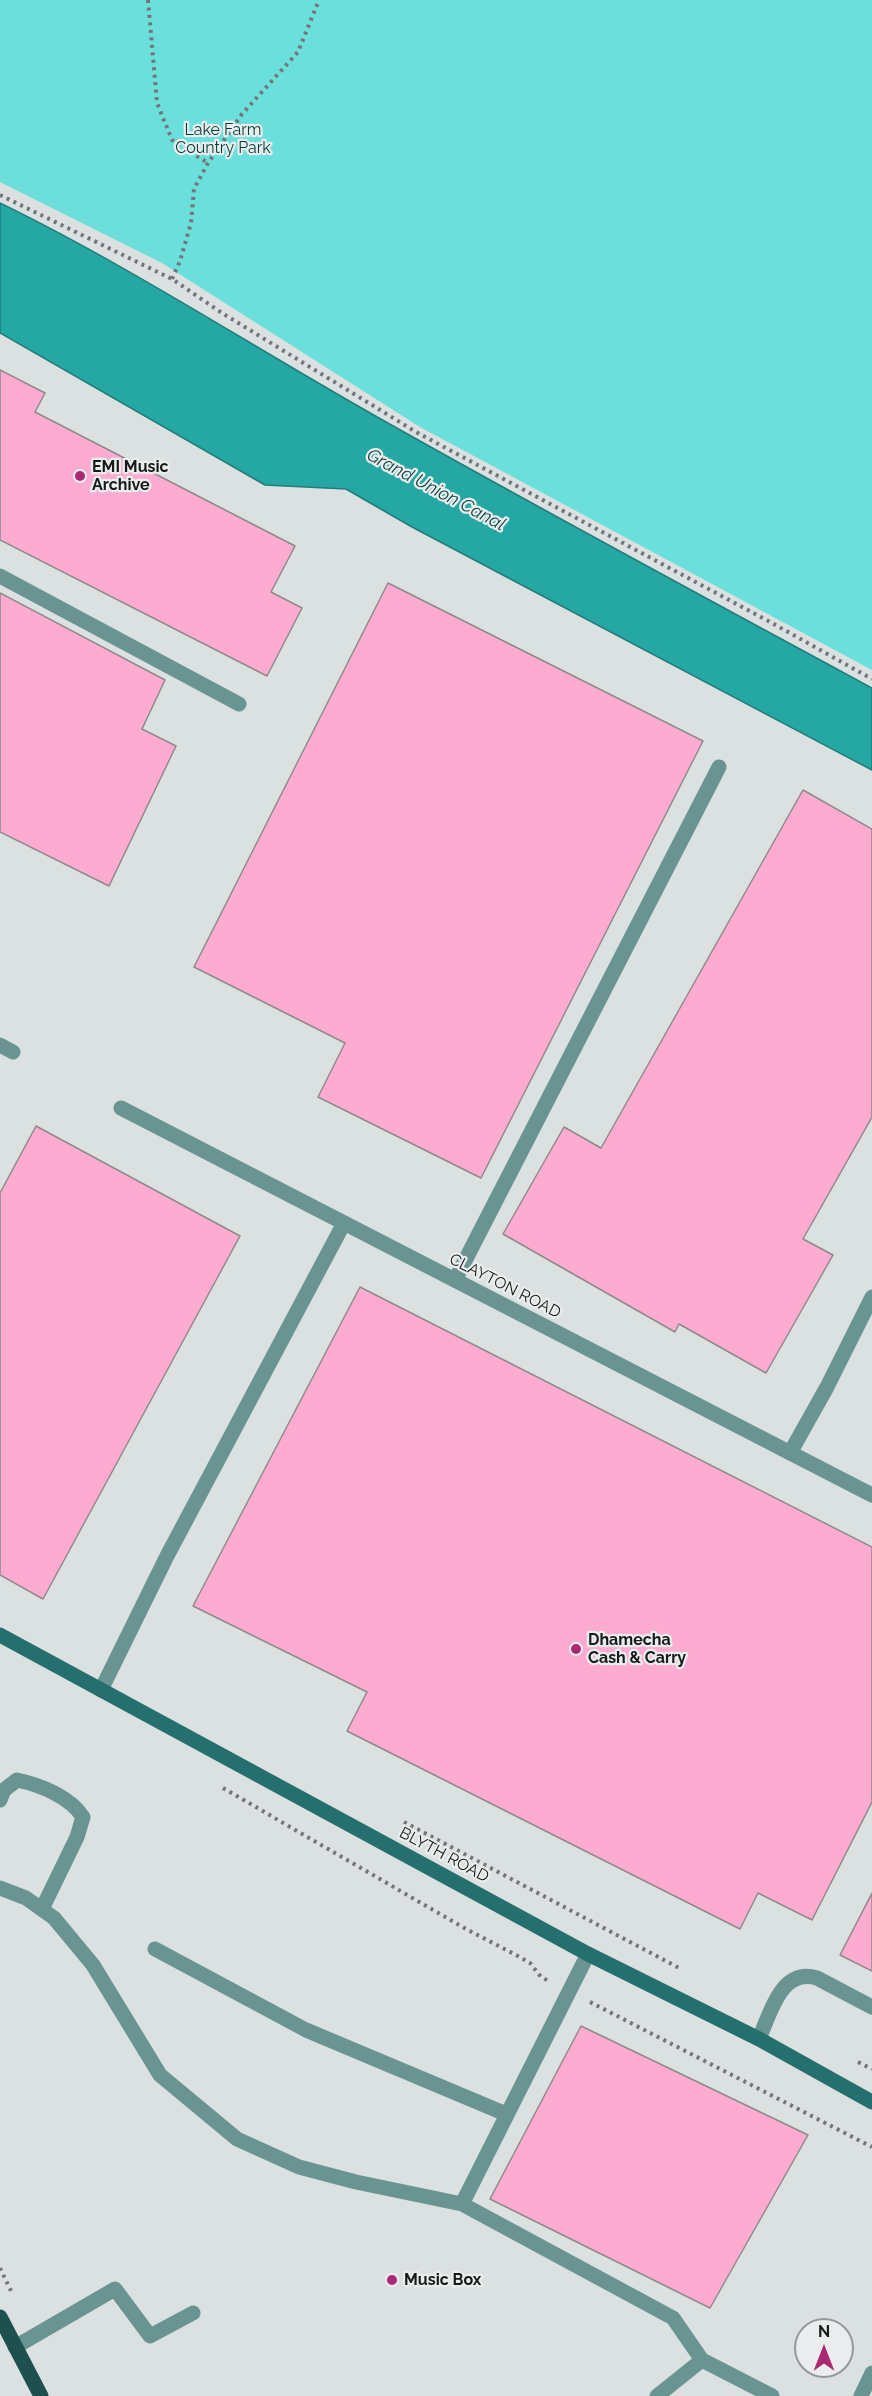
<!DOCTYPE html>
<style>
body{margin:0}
#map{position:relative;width:872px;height:2396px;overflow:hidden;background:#dbe0e0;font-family:Raleway,sans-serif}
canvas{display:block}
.north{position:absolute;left:794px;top:2318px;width:60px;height:60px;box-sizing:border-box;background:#e9eded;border:2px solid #959999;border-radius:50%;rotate:0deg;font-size:16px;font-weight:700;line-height:24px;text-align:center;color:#181a1a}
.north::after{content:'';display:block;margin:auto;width:21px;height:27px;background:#ab2872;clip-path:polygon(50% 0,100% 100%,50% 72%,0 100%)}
</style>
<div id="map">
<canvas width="872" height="2396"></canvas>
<div class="north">N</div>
</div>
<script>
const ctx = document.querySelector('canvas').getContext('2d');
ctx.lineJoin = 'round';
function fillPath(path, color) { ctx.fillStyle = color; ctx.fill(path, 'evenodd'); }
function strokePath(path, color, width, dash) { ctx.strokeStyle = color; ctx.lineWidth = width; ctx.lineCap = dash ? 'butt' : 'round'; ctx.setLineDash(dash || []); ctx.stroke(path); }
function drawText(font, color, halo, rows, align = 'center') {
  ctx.font = font + ' Raleway,sans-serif'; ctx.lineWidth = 4.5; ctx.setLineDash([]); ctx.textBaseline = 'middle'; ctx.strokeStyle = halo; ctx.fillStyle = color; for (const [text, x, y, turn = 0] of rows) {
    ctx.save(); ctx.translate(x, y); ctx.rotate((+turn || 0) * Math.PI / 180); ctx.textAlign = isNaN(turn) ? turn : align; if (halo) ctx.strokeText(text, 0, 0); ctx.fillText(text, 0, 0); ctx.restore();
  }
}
fillPath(new Path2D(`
 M0,0H872V670L420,427L162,263L0,182Z`), '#6adfdb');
const water = new Path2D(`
 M0,203C131,267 253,347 379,418C542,510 707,599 872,688V770L412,527L346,489L265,485L0,333Z`);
fillPath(water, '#25a7a4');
strokePath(water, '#217d7b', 1.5);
const building = new Path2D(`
 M0,370L45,393L35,412L295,546L271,592L302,608L267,676L0,540Z
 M388,583L703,741L481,1178L318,1097L345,1043L194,967Z
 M0,593L165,680L142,729L176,746L109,886L0,832Z
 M803,790L872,829V1117L803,1239L833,1255L766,1373L679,1324L675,1332L503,1234L564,1127L601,1148Z
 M36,1126L240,1236L43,1599L0,1575V1193Z
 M360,1287L872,1547V1802L812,1920L758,1893L740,1929L347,1731L367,1692L193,1606Z
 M872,1893V1971L840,1955Z
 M581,2026L808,2135L710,2308L490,2199Z`);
fillPath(building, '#fdabd0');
strokePath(building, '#8e8a8b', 1.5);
strokePath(new Path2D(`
 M148,0L157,103L172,140L208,163
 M0,195L172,279L222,313L416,432L772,623L872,679
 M172,279L180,261L191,223L194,189L208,163L242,114L298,52L319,0
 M223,1788L466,1929L516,1955L530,1963L541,1977L549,1981
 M404,1822L681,1969
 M590,2002L872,2147
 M858,2062L872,2069
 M0,2268L13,2295`), '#727676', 4, [3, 4.5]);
strokePath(new Path2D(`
 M0,576L239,704
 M0,1045L13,1052
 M455,1280L719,767
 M790,1453L827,1387L872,1297
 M101,1690L167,1556L344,1223
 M0,1800L4,1790L17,1780C41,1785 70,1797 83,1817L77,1837L42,1909
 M0,1888L26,1898L54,1918L93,1965L160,2075L237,2139L299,2167L356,2182L462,2204L673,2318L702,2360L772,2396
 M155,1949L306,2030L506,2114
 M759,2039C770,2014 781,1967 817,1978L872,2007
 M462,2204L588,1954
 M15,2347L115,2289L150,2336L193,2313
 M657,2396L702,2360
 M861,2396L872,2373`), '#699492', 15);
strokePath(new Path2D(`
 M121,1108L872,1495`), '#699492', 15);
strokePath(new Path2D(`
 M0,1635L588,1954L759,2039L872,2102`), '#25706e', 15);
strokePath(new Path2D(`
 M0,2317L41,2396`), '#1d504f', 15);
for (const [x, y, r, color] of [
 [80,476,6,"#ab2872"],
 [576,1649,6,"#ab2872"],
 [392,2280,6,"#ab2872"]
]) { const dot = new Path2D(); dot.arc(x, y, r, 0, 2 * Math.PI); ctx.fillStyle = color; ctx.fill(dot); strokePath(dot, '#e9eded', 2); }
drawText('16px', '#033d3b', '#e9eded', [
 ["Lake Farm",223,130],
 ["Country Park",223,148]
]);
drawText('bold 16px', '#181a1a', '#e9eded', [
 ["EMI Music",92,467],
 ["Archive",92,485],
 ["Dhamecha",588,1640],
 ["Cash & Carry",588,1658],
 ["Music Box",404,2280]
], 'left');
drawText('16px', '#181a1a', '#e9eded', [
 ["CLAYTON ROAD",505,1286,27],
 ["BLYTH ROAD",444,1855,28]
]);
drawText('italic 18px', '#114745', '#e9eded', [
 ["Grand Union Canal",436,490,28]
]);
</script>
